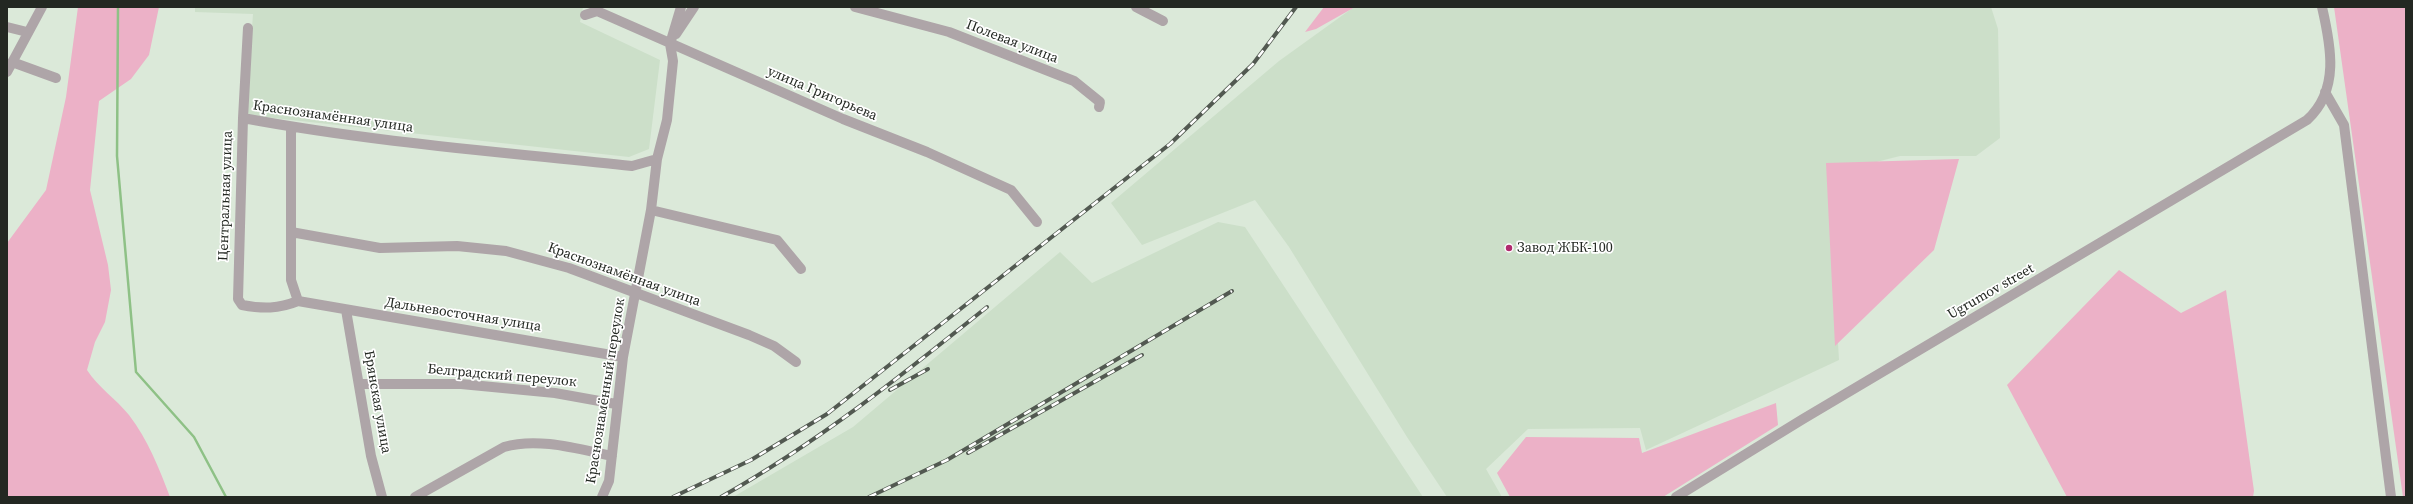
<!DOCTYPE html>
<meta charset="utf-8">
<style>
body{margin:0}
#map{position:relative;width:2413px;height:504px;overflow:hidden;background:#dbe9d9;font-family:"Source Serif 4",serif}
canvas{display:block}
.frame{position:absolute;inset:0;border:8px solid #232822;pointer-events:none}
</style>
<div id="map">
<canvas width="2413" height="504"></canvas>
<div class="frame"></div>
</div>
<script>
const ctx = document.querySelector('canvas').getContext('2d');
ctx.lineJoin = 'round';
function fillPath(path, color) { ctx.fillStyle = color; ctx.fill(path, 'evenodd'); }
function strokePath(path, color, width, dash) { ctx.strokeStyle = color; ctx.lineWidth = width; ctx.lineCap = dash ? 'butt' : 'round'; ctx.setLineDash(dash || []); ctx.stroke(path); }
function drawText(font, color, halo, rows, align = 'center') {
  ctx.font = font + ' "Source Serif 4",serif'; ctx.lineWidth = 3.5; ctx.setLineDash([]); ctx.textBaseline = 'middle'; ctx.strokeStyle = halo; ctx.fillStyle = color; for (const [text, x, y, turn = 0] of rows) {
    ctx.save(); ctx.translate(x, y); ctx.rotate((+turn || 0) * Math.PI / 180); ctx.textAlign = isNaN(turn) ? turn : align; if (halo) ctx.strokeText(text, 0, 0); ctx.fillText(text, 0, 0); ctx.restore();
  }
}
fillPath(new Path2D(`
 M195,7H583L580,22L660,60L649,149L629,157L246,115L253,14L195,12Z
 M1354,7H1991L1998,29L2000,138L1976,156H1900L1828,174L1839,360L1646,450L1640,428L1528,429L1486,469L1502,497H1447L1407,437L1289,247L1255,200L1142,245L1111,203L1279,61Z
 M1218,222L1245,227L1423,497H733L853,427L1060,252L1092,283Z`), '#ccdfc9');
fillPath(new Path2D(`
 M78,7H159L149,55L131,79L99,101L90,190L108,265L111,290L105,322L95,342L87,370C98,387 116,399 129,415C148,440 159,468 170,497H7V243L46,190L66,97Z
 M1324,7H1355L1316,29L1305,32Z
 M2334,7H2406V497H2403Z
 M1959,159L1934,250L1835,346L1826,163Z
 M2119,270L2181,313L2226,290L2254,491L2253,497H2067L2007,385Z
 M1776,403L1778,425L1663,497H1510L1497,473L1526,437L1639,438L1642,453Z`), '#ecb1c7');
strokePath(new Path2D(`
 M118,7L117,156L136,372L194,437L226,497`), '#8ec186', 2.5);
strokePath(new Path2D(`
 M855,7L949,32L1074,81L1100,102L1099,107
 M1136,7L1163,21
 M585,15L597,11L843,119L927,152L1011,190L1037,222
 M7,27L27,32
 M248,28L243,118L238,299L242,305C263,309 278,309 298,301
 M676,34L694,7
 M12,62L56,78
 M7,72L42,7
 M2325,92L2344,125L2391,497
 M243,118C371,142 502,152 632,166L657,159
 M291,127V280L298,301
 M651,210L777,240L801,269
 M291,232L380,248L457,246L506,251L569,268L749,335L774,346L796,362
 M298,301L623,357
 M346,310L371,456L382,497
 M361,384H461L555,393L616,404
 M415,497L504,447C538,437 578,449 612,456
 M602,497L609,481L623,357L651,210L657,159L667,120L673,61L670,44L681,7
 M1676,497L1803,419L2307,120C2340,90 2331,46 2322,7`), '#aea5a8', 10);
const rail = new Path2D(`
 M890,390L928,369
 M968,453L1142,355
 M673,497L751,460L827,414L1170,144L1253,64L1296,7
 M721,497C817,443 901,376 987,307
 M869,497L947,460L1232,291`);
strokePath(rail, '#525951', 4);
strokePath(rail, '#fff', 2.5, [8]);
for (const [x, y, r, color] of [
 [1509,248,4,"#b12a6e"]
]) { const dot = new Path2D(); dot.arc(x, y, r, 0, 2 * Math.PI); ctx.fillStyle = color; ctx.fill(dot); strokePath(dot, '#fff', 1.5); }
drawText('14px', '#232822', '#fff', [
 ["Полевая улица",1012,42,21],
 ["улица Григорьева",822,94,23],
 ["Краснознамённая улица",333,117,8],
 ["Центральная улица",226,196,-88],
 ["Краснознамённая улица",624,275,20],
 ["Ugrumov street",1991,292,-30],
 ["Дальневосточная улица",463,315,9],
 ["Белградский переулок",502,376,5],
 ["Краснознамённый переулок",606,391,-81],
 ["Брянская улица",377,402,80]
]);
drawText('14px', '#232822', '#fff', [
 ["Завод ЖБК-100",1517,248]
], 'left');
</script>
